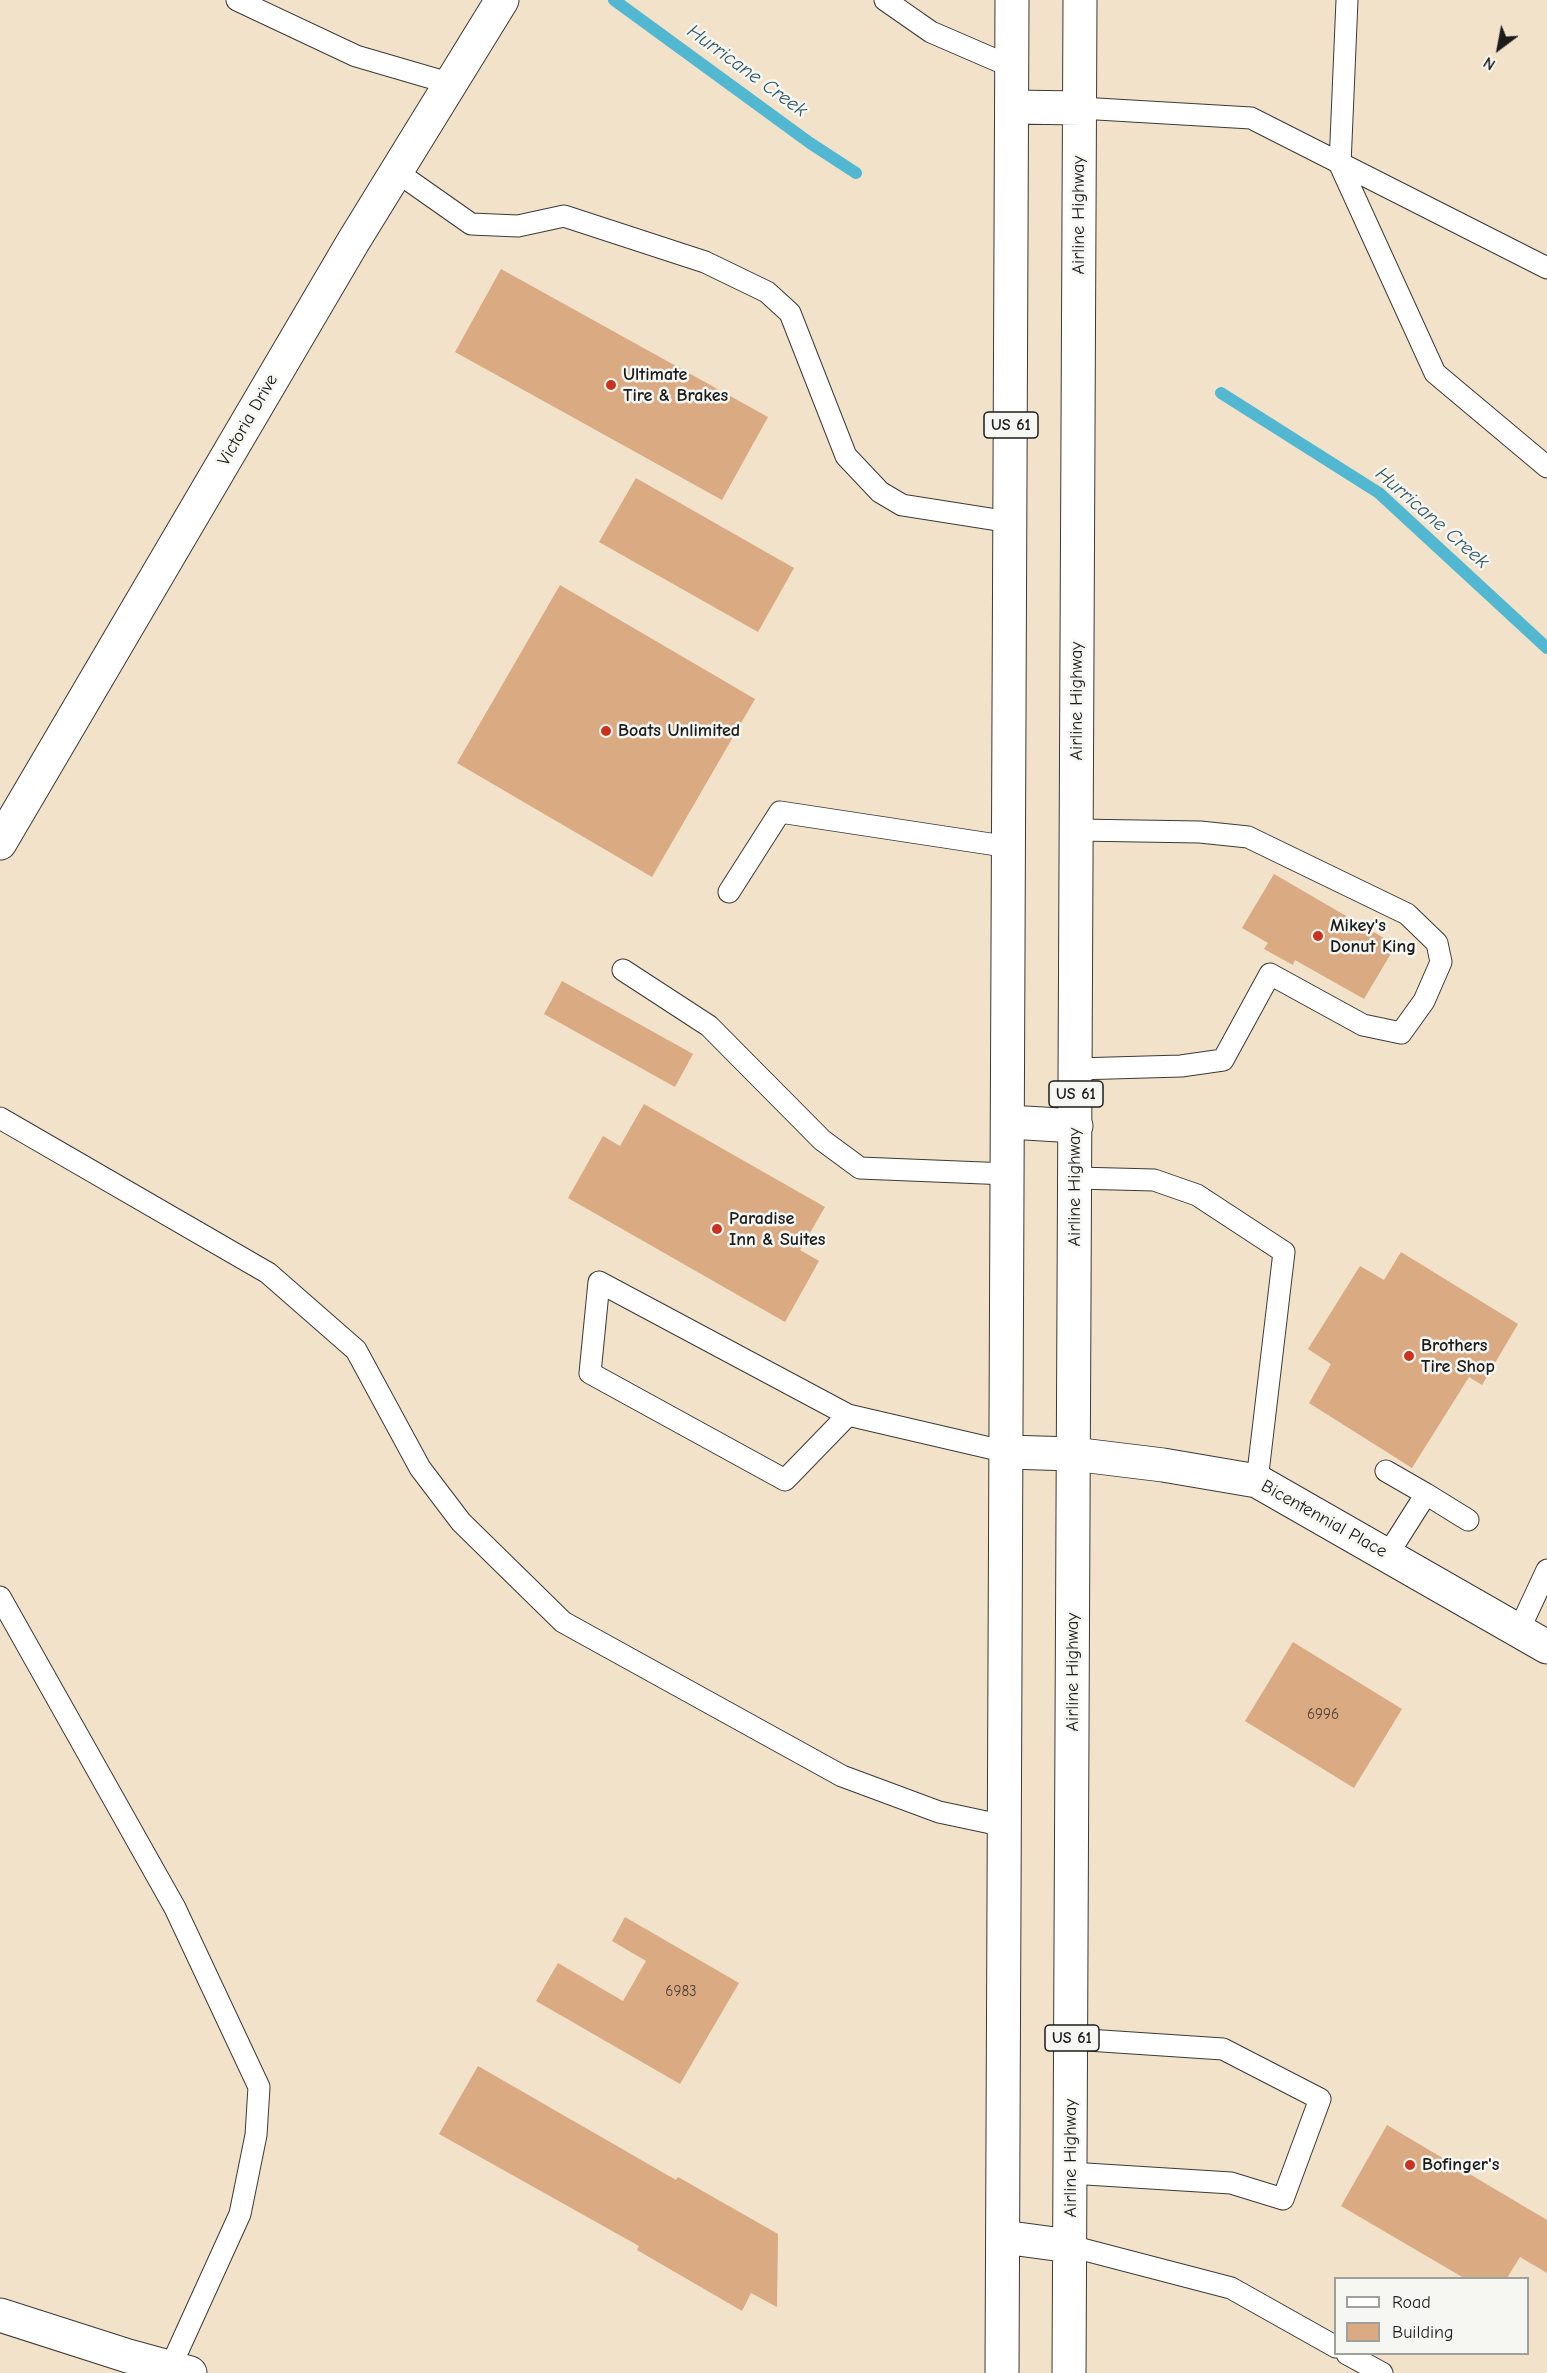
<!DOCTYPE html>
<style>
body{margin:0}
#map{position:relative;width:1547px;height:2373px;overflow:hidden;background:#f2e2c9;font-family:"Comic Neue",sans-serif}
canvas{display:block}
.legend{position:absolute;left:1334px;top:2277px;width:195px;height:78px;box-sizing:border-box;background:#f6f6f2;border:2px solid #9f9f9c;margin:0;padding:8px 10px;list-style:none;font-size:18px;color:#1c1c1c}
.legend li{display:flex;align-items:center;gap:12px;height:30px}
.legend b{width:30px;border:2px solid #9f9f9c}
.north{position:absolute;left:1469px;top:18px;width:60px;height:60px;-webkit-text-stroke:4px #f6f6f2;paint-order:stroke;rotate:212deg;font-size:16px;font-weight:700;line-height:24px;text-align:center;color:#1c1c1c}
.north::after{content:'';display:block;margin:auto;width:21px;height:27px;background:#1c1c1c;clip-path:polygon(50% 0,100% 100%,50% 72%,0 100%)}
</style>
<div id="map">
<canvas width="1547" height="2373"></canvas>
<ul class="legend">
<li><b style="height:8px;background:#fff"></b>Road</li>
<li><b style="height:16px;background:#daaa83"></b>Building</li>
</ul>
<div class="north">N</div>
</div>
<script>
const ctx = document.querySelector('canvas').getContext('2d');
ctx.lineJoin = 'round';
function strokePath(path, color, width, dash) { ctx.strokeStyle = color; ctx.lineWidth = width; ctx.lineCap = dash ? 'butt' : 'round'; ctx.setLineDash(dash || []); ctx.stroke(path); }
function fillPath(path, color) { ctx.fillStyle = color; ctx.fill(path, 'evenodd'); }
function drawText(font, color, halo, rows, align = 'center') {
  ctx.font = font + ' "Comic Neue",sans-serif'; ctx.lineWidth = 5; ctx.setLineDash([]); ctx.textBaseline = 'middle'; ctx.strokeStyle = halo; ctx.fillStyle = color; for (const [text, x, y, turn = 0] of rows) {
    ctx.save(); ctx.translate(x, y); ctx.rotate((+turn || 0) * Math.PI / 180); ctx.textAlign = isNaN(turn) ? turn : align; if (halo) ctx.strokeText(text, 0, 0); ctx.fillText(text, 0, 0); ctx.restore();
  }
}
strokePath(new Path2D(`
 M614,0L810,143L856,173
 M1221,393L1379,493L1547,648`), '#52b8d1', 12);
fillPath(new Path2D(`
 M501,269L768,417L722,500L455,352Z
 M636,478L794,568L758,632L599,542Z
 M560,585L755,699L652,877L457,763Z
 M1274,874L1396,945L1364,999L1295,960L1293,965L1264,949L1268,943L1242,928Z
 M562,981L693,1054L675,1087L544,1014Z
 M644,1104L825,1207L800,1250L819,1261L785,1322L568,1198L603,1136L620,1146Z
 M1401,1252L1518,1324L1482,1385L1469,1377L1412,1468L1309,1403L1331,1364L1308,1349L1360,1266L1384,1280Z
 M1293,1642L1402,1709L1354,1788L1245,1721Z
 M625,1917L739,1983L680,2084L536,2001L558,1963L623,2001L646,1961L612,1941Z
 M478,2066L676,2180L678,2177L778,2234L777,2307L751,2293L742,2311L637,2250L639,2246L439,2134Z
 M1387,2125L1547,2220V2273L1520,2257L1507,2278H1464L1341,2206Z`), '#daaa83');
const service = new Path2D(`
 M237,0L356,56L452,84
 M885,0L931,32L1012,67
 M1347,0L1340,165L1435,373L1547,467
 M1080,108L1251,118L1547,268
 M397,172L471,224L518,226L564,216L705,262L767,292L790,313L846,456L880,492L902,505L1010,522
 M729,892L780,812L1010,847
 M623,970L709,1026L822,1140L860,1168L1008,1174
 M1076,1069L1181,1066L1223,1060L1270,974L1363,1025L1401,1033L1424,1001L1441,962L1437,943L1407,914L1248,837L1200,832L1077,830
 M0,1118L268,1273L356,1350L420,1468L461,1522L563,1622L842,1776L939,1812L1005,1826
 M1076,1178L1154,1180L1197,1195L1284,1252L1257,1481
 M848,1415L785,1480L590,1373L599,1282L848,1415L1007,1452
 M1386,1471L1426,1494L1388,1554
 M1426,1494L1468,1520
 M0,1597L175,1908L259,2087L256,2135L240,2214L170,2368
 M1519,1630L1547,1570
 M1070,2173L1231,2183L1283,2199L1320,2099L1223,2049L1072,2039
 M1070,2246L1231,2288L1336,2347
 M1347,2354L1382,2373`);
const minor = new Path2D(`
 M0,843L353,242L502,0
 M1007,1452L1073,1454L1163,1465L1257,1481L1547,1647`);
const tertiary = new Path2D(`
 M0,2315L128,2356L190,2373`);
const trunk = new Path2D(`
 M1012,107L1080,108
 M1009,1122L1076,1126
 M1003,2237L1070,2246
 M1002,2373L1012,0
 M1069,2373L1080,0`);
strokePath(service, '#3c3a36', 23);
strokePath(minor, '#3c3a36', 35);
strokePath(tertiary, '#3c3a36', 35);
strokePath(trunk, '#3c3a36', 35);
strokePath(service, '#fff', 21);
strokePath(minor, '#fff', 33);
strokePath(tertiary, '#fff', 33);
strokePath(trunk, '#fff', 33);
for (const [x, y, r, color] of [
 [611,385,6,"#c8321e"],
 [606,731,6,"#c8321e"],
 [1318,936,6,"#c8321e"],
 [717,1229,6,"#c8321e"],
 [1409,1356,6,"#c8321e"],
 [1410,2165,6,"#c8321e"]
]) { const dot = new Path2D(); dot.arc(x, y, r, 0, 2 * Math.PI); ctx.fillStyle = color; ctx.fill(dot); strokePath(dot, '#f6f6f2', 2); }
drawText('15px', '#4c4036', null, [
 ["6996",1323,1715],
 ["6983",681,1992]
]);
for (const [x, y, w] of [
 [1011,425,54],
 [1076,1094,54],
 [1072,2038,54]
]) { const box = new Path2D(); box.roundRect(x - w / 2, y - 13, w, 26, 4.5); ctx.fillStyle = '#f6f6f2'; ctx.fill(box); strokePath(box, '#1c1c1c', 1.5); }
drawText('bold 16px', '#1c1c1c', null, [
 ["US 61",1011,425],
 ["US 61",1076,1094],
 ["US 61",1072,2038]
]);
drawText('18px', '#1c1c1c', '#f6f6f2', [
 ["Airline Highway",1079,215,-90],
 ["Victoria Drive",248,420,-60],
 ["Airline Highway",1077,701,-90],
 ["Airline Highway",1075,1187,-90],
 ["Bicentennial Place",1324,1519,29],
 ["Airline Highway",1073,1672,-90],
 ["Airline Highway",1071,2158,-90]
]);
drawText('bold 18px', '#1c1c1c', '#f6f6f2', [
 ["Ultimate",623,375],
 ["Tire & Brakes",623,396],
 ["Boats Unlimited",618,731],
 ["Mikey's",1330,926],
 ["Donut King",1330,947],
 ["Paradise",729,1219],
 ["Inn & Suites",729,1240],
 ["Brothers",1421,1346],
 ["Tire Shop",1421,1367],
 ["Bofinger's",1422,2165]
], 'left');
drawText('italic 20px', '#325a64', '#f6f6f2', [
 ["Hurricane Creek",747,71,36],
 ["Hurricane Creek",1432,518,41]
]);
</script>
